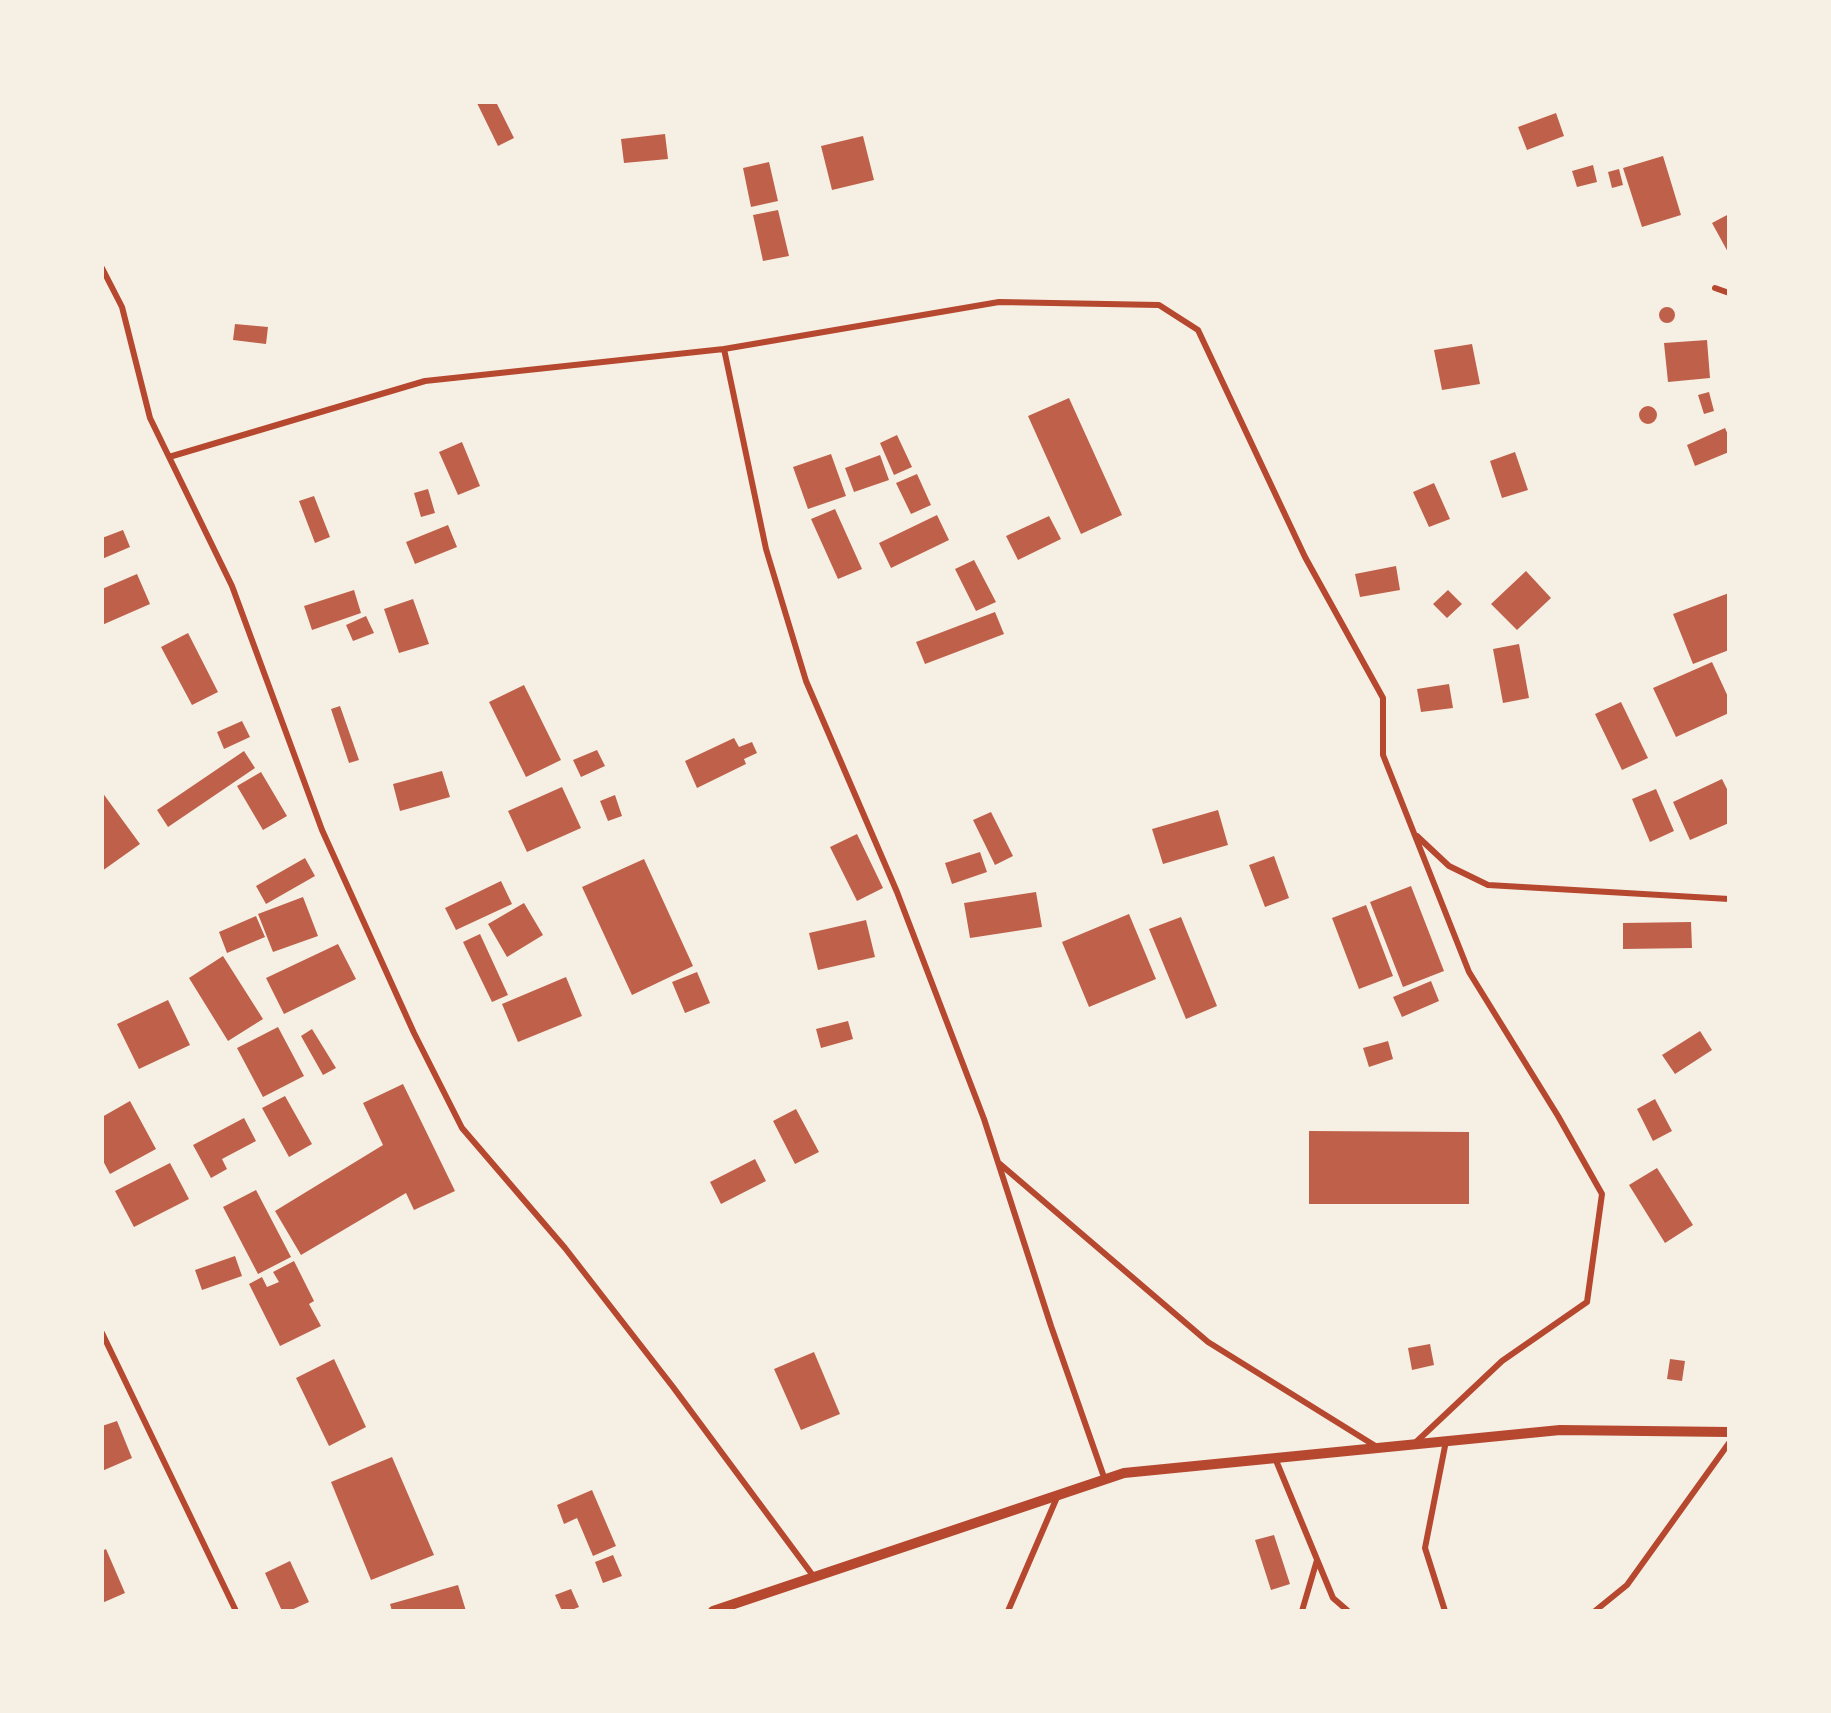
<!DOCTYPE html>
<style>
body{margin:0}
#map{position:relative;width:1831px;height:1713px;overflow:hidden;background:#f6efe4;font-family:"Golos Text",sans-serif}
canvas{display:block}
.frame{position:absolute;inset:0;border:104px solid #f6efe4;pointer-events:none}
</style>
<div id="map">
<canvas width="1831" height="1713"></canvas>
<div class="frame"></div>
</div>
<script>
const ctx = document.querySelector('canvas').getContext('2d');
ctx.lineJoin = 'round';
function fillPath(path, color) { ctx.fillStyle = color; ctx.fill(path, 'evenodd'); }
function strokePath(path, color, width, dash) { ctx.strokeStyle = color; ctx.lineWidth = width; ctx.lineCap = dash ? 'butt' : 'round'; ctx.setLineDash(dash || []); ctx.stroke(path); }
fillPath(new Path2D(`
 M496,102L514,138L498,146L477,103Z
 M1556,113L1564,136L1527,150L1518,127Z
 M665,134L668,159L624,163L621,139Z
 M863,136L874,180L832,190L821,146Z
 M1663,156L1681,215L1642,227L1623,168Z
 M769,162L778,201L751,207L743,168Z
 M1593,165L1597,182L1577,187L1572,171Z
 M1619,169L1623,185L1612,188L1608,172Z
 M778,210L789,256L763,261L753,215Z
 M1729,214V254L1712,223Z
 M1659 315a8 8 0 1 1 16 0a8 8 0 1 1-16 0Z
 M235,324L268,327L266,344L233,340Z
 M1707,340L1710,378L1668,382L1664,343Z
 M1472,344L1480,384L1442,390L1434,350Z
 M1709,392L1714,411L1704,414L1698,395Z
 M1069,398L1122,515L1081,534L1028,416Z
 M1639 415a9 9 0 1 1 18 0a9 9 0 1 1-18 0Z
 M1725,428L1729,437V452L1695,466L1687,445Z
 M897,435L912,467L894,475L880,443Z
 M462,442L480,486L458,495L439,452Z
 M1515,452L1528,490L1502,498L1490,461Z
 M831,454L846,496L808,509L793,467Z
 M880,455L889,480L854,492L845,468Z
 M917,474L931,505L911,514L896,483Z
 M1434,483L1450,519L1429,527L1413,492Z
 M428,489L435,513L421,517L414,493Z
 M314,496L330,537L315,543L299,501Z
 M835,509L862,569L838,579L811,519Z
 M937,515L949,540L891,568L879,543Z
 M1049,516L1061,539L1018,560L1006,536Z
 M448,525L457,547L415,564L406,542Z
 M123,530L130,547L102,559V538Z
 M974,560L996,602L976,611L955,569Z
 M1396,566L1400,590L1360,597L1355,574Z
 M1526,571L1551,598L1517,630L1491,604Z
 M137,574L150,604L102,625V589Z
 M354,590L361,613L312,630L304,606Z
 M1448,590L1462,604L1447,618L1433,604Z
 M1729,593V650L1693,664L1673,614Z
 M413,599L429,644L399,653L384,609Z
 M995,612L1004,634L925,664L916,642Z
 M366,616L374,633L353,641L346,625Z
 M188,633L218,692L192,705L161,647Z
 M1519,644L1529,698L1503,703L1493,649Z
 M1712,662L1729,699V713L1676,737L1653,688Z
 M1449,684L1453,708L1421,712L1417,689Z
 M524,685L561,760L526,777L489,702Z
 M1621,702L1648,758L1622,770L1595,714Z
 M340,706L359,760L349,763L331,709Z
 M242,721L250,737L224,749L217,732Z
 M734,738L739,747L752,742L757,753L744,759L746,764L697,788L685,761Z
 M597,750L605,766L581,777L573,760Z
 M244,751L255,768L168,827L157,810Z
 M442,771L450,797L400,811L393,784Z
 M261,772L287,816L263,830L237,786Z
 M1722,779L1729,793V823L1690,840L1673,802Z
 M562,787L581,828L527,852L508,811Z
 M1656,789L1674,831L1650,842L1632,799Z
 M102,792L140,844L102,871Z
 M615,795L622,816L608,821L600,801Z
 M1218,810L1228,845L1163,864L1152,829Z
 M991,812L1013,856L995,865L973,820Z
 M857,834L883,888L857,901L830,847Z
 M980,852L987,872L952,884L945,863Z
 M1274,856L1289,898L1265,907L1249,865Z
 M305,858L315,876L266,904L256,886Z
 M644,859L693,966L632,995L582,887Z
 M501,881L512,904L456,930L445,908Z
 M1411,886L1444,971L1403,987L1370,902Z
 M1036,892L1042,927L970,938L964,903Z
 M303,897L318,936L273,952L258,914Z
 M524,903L543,935L507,957L488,924Z
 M1366,905L1393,976L1359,989L1332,918Z
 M1129,914L1156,979L1089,1007L1062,942Z
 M256,916L265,937L227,953L219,932Z
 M1181,917L1217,1006L1186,1019L1149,929Z
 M866,920L875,957L818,970L809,933Z
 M1691,922L1692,948L1623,949V923Z
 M480,934L508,995L492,1002L463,942Z
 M338,944L356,979L284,1014L266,978Z
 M223,956L263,1019L228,1041L189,978Z
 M697,972L710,1003L685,1013L672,982Z
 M566,977L582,1016L518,1042L502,1004Z
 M1431,981L1439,1001L1402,1017L1393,997Z
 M168,1000L190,1045L139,1069L117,1024Z
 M848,1021L853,1039L821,1048L816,1029Z
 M278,1027L304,1076L263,1097L237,1048Z
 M312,1029L336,1068L323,1075L301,1036Z
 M1700,1031L1712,1050L1675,1074L1662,1055Z
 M1388,1041L1393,1059L1369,1067L1363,1048Z
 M403,1084L455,1191L414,1210L406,1193L301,1255L275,1211L383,1145L363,1103Z
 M285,1096L312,1144L289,1157L262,1108Z
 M1655,1099L1672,1131L1653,1141L1637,1109Z
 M130,1101L156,1149L110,1174L102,1159V1117Z
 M796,1109L819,1152L795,1164L773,1121Z
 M244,1118L256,1141L222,1159L227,1169L211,1178L193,1145Z
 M1309,1131L1469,1132V1204H1309Z
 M755,1159L766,1181L721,1204L710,1182Z
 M170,1163L189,1199L134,1227L115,1191Z
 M1657,1168L1693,1225L1665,1243L1629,1185Z
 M256,1190L291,1257L258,1274L223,1207Z
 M235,1256L242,1276L202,1290L195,1270Z
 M294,1261L314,1301L309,1304L321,1326L280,1346L249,1284L262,1277L267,1287L279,1282L273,1272Z
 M1430,1344L1434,1365L1412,1370L1408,1348Z
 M814,1352L840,1414L801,1430L774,1369Z
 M334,1359L366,1427L329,1446L296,1378Z
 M1670,1359L1685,1361L1682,1381L1667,1379Z
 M117,1421L132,1458L102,1471V1426Z
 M392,1457L434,1555L371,1580L331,1482Z
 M592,1490L616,1546L593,1556L577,1518L564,1524L557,1505Z
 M1274,1535L1290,1584L1271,1590L1255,1540Z
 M106,1549L125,1593L102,1603V1551Z
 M613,1555L622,1576L603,1583L595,1562Z
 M290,1561L309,1602L289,1611H282L265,1573Z
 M458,1585L466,1611H392L390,1604Z
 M571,1589L579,1607L569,1611H562L555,1595Z`), '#bf614a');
strokePath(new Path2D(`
 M102,268L122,307L150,418L232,586L322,830L414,1033L462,1128L565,1248L673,1387L814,1577
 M1715,288L1729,293
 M724,349L766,549L806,681L897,892L984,1119L1051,1326L1105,1480
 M169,457L425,381L724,349L999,302L1159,305L1198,330L1305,557L1383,698V755L1469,972L1558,1116L1602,1194L1587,1302L1502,1361L1414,1444
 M1417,836L1449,866L1488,885L1729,899
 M1000,1164L1208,1342L1377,1447
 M102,1333L236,1611
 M1275,1458L1333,1598L1348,1611
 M1008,1611L1058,1495
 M1302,1611L1317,1560
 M1445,1611L1425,1548L1446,1441
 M1595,1611L1627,1585L1729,1443`), '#b5482f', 6);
strokePath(new Path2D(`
 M713,1611L1124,1473L1560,1430L1729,1432`), '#b5482f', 10);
</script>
